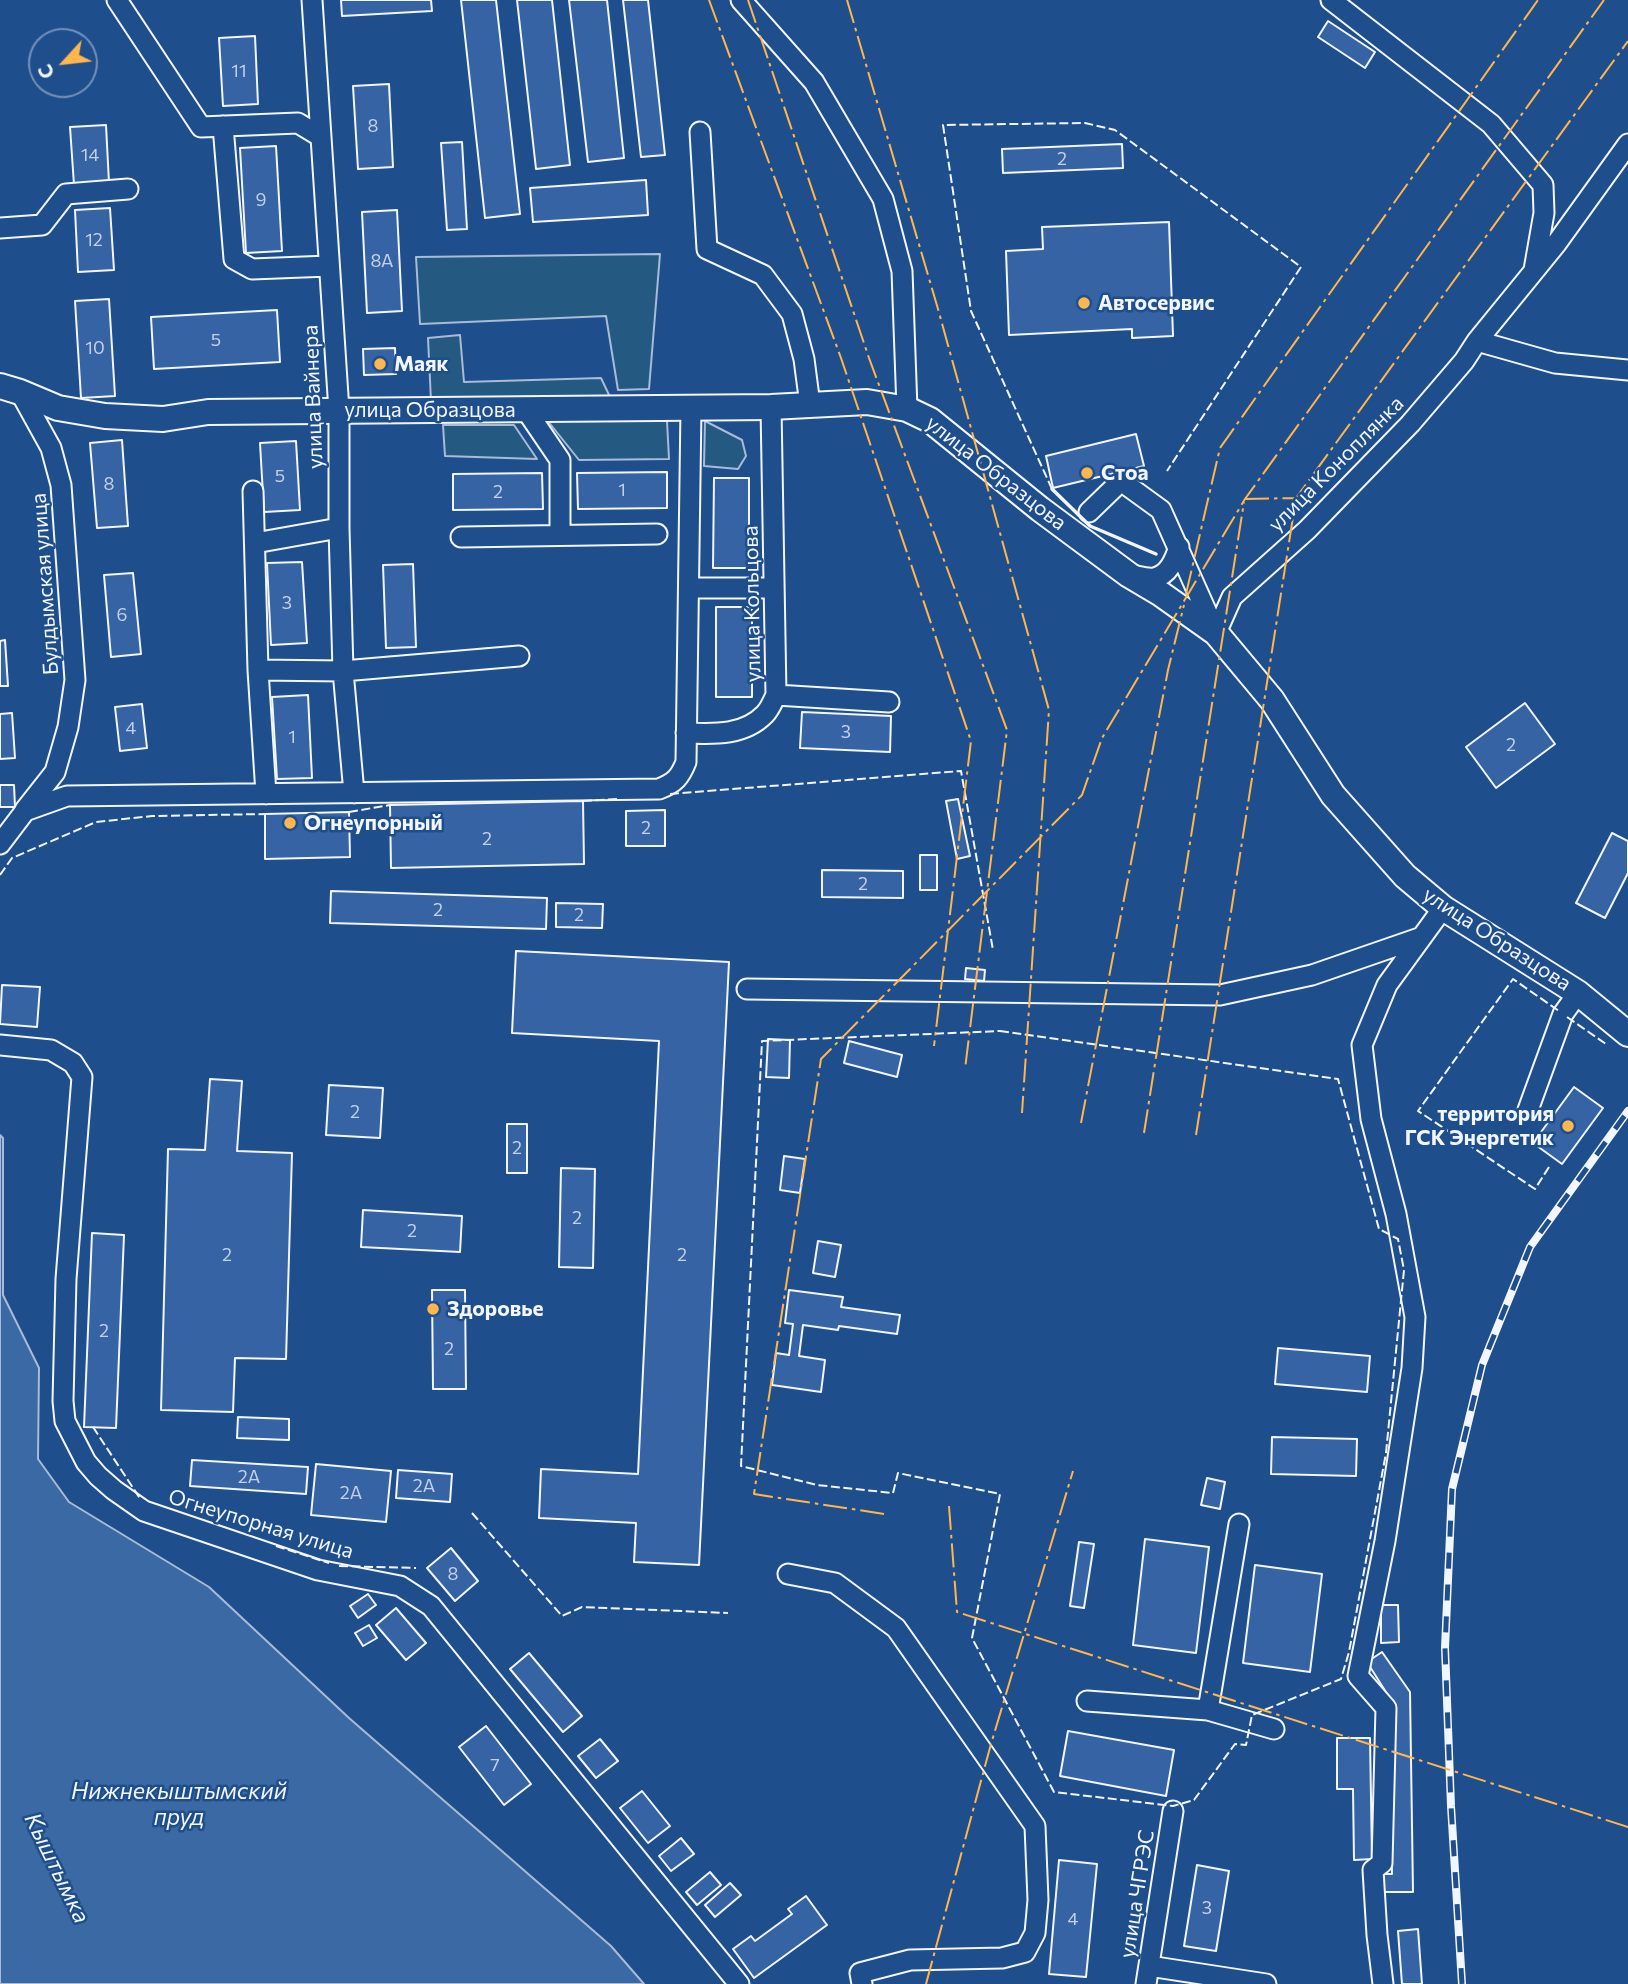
<!DOCTYPE html>
<meta charset="utf-8">
<style>
body{margin:0}
#map{position:relative;width:1628px;height:1984px;overflow:hidden;background:#1f4e8c;font-family:Commissioner,sans-serif}
canvas{display:block}
.north{position:absolute;left:28px;top:28px;width:70px;height:70px;box-sizing:border-box;background:#1f4e8c;border:2px solid #7391ba;border-radius:50%;rotate:243deg;font-size:19px;font-weight:700;line-height:28px;text-align:center;color:#f2f6ff}
.north::after{content:'';display:block;margin:auto;width:24px;height:32px;background:#ffb74d;clip-path:polygon(50% 0,100% 100%,50% 72%,0 100%)}
</style>
<div id="map">
<canvas width="1628" height="1984"></canvas>
<div class="north">С</div>
</div>
<script>
const ctx = document.querySelector('canvas').getContext('2d');
ctx.lineJoin = 'round';
function fillPath(path, color) { ctx.fillStyle = color; ctx.fill(path, 'evenodd'); }
function strokePath(path, color, width, dash) { ctx.strokeStyle = color; ctx.lineWidth = width; ctx.lineCap = dash ? 'butt' : 'round'; ctx.setLineDash(dash || []); ctx.stroke(path); }
function drawText(font, color, halo, rows, align = 'center') {
  ctx.font = font + ' Commissioner,sans-serif'; ctx.lineWidth = 5; ctx.setLineDash([]); ctx.textBaseline = 'middle'; ctx.strokeStyle = halo; ctx.fillStyle = color; for (const [text, x, y, turn = 0] of rows) {
    ctx.save(); ctx.translate(x, y); ctx.rotate((+turn || 0) * Math.PI / 180); ctx.textAlign = isNaN(turn) ? turn : align; if (halo) ctx.strokeText(text, 0, 0); ctx.fillText(text, 0, 0); ctx.restore();
  }
}
const green = new Path2D(`
 M660,254L649,389L618,390L606,316L420,324L416,257Z
 M460,335L464,382L601,378L610,397L431,401L428,338Z
 M547,420L667,421L669,459L579,460Z
 M705,421L742,440L746,456L738,469L704,466Z
 M443,425H514L537,459L445,456Z`);
fillPath(green, '#245a82');
strokePath(green, '#a8bbd7', 2);
const water = new Path2D(`
 M0,1135L3,1138V1295L39,1368L38,1459L69,1502L209,1587L349,1718L611,1946L644,1984H0Z`);
fillPath(water, '#3b69a3');
strokePath(water, '#a8bbd7', 2);
const building = new Path2D(`
 M341,0H431L432,11L342,16Z
 M461,0H496L520,214L485,218Z
 M517,0H552L570,165L536,169Z
 M569,0H607L624,158L588,162Z
 M623,0H648L665,155L641,157Z
 M1328,21L1375,52L1365,68L1318,37Z
 M255,36L258,104L223,106L219,38Z
 M389,84L393,167L358,169L353,86Z
 M106,125L109,183L74,185L70,127Z
 M462,142L467,229L447,230L441,143Z
 M1122,144L1123,168L1003,173L1002,149Z
 M276,146L282,251L246,253L240,148Z
 M646,180L648,215L533,222L530,188Z
 M110,208L114,270L78,272L75,210Z
 M397,210L402,311L367,313L362,212Z
 M1169,222L1173,336L1132,338V329L1009,335L1006,251L1043,249L1042,227Z
 M109,299L115,396L81,398L75,301Z
 M277,310L280,362L154,369L151,317Z
 M395,348L396,374L364,375L363,349Z
 M1136,434L1144,466L1053,488L1046,456Z
 M122,440L128,526L97,528L90,443Z
 M296,441L300,510L264,512L260,443Z
 M667,472V508L578,509L577,473Z
 M542,473L543,509L453,510V474Z
 M714,478H749V568H713Z
 M302,562L307,643L271,645L267,563Z
 M413,564L416,647L386,648L383,565Z
 M133,573L141,654L111,657L104,575Z
 M716,607H752V697H716Z
 M5,640L8,686H0V641Z
 M308,695L312,778L277,779L272,697Z
 M1525,703L1555,744L1496,788L1466,747Z
 M142,704L147,748L120,751L115,707Z
 M802,712L891,716L890,752L800,748Z
 M12,713L15,758L0,759V714Z
 M0,785H14L15,807H0Z
 M958,799L970,856L957,859L946,801Z
 M583,801L584,864L391,868L390,805Z
 M665,810V846H626V811Z
 M349,812L350,857L265,859V814Z
 M1612,833L1628,841V873L1605,918L1576,903Z
 M920,855H937V890H920Z
 M822,870L903,871V898L822,897Z
 M331,891L547,898L546,929L330,923Z
 M556,903L603,904L602,928L556,927Z
 M516,951L729,962L699,1565L634,1562L636,1523L539,1518L541,1469L638,1474L659,1041L512,1033Z
 M966,968L985,970L984,981L965,979Z
 M2,985L40,987L37,1027L0,1024Z
 M768,1039L790,1040L789,1078L766,1077Z
 M849,1041L902,1055L897,1077L844,1063Z
 M210,1079L242,1081L237,1151L292,1153L286,1359L235,1358L233,1412L161,1410L168,1149L205,1150Z
 M329,1085L383,1088L380,1138L326,1135Z
 M1574,1087L1603,1108L1562,1164L1533,1143Z
 M507,1124H527V1173H507Z
 M784,1156L805,1159L800,1193L780,1190Z
 M561,1168L595,1169L593,1268L559,1267Z
 M363,1210L462,1216L460,1252L361,1247Z
 M92,1233L124,1235L116,1428L84,1427Z
 M818,1241L841,1245L835,1277L813,1273Z
 M432,1290H465L466,1389H433Z
 M789,1290L843,1297L841,1307L900,1315L897,1334L839,1326L838,1330L803,1325L799,1356L825,1360L821,1392L772,1385L776,1353L789,1355L793,1324L785,1323Z
 M1278,1348L1370,1356L1367,1392L1275,1384Z
 M238,1417L289,1419V1440L237,1438Z
 M1272,1437L1357,1439L1356,1476L1271,1474Z
 M192,1460L308,1467L306,1494L190,1486Z
 M316,1464L391,1471L386,1522L311,1515Z
 M398,1470L452,1474L450,1502L396,1498Z
 M1207,1478L1225,1482L1220,1509L1201,1505Z
 M1145,1539L1209,1547L1196,1653L1133,1645Z
 M1079,1542L1094,1544L1084,1608L1070,1606Z
 M451,1548L478,1581L455,1601L427,1568Z
 M1255,1565L1322,1574L1310,1672L1243,1663Z
 M368,1594L376,1605L358,1618L350,1606Z
 M1381,1605H1398L1399,1642L1381,1643Z
 M396,1608L426,1643L406,1660L376,1625Z
 M369,1625L377,1638L363,1646L355,1633Z
 M1382,1652L1410,1692L1413,1892H1381V1874H1392L1389,1697L1367,1662Z
 M529,1653L582,1716L563,1732L510,1669Z
 M486,1726L531,1784L504,1805L459,1747Z
 M1068,1731L1174,1750L1166,1796L1060,1776Z
 M1337,1738H1370L1372,1859L1354,1860L1353,1789H1337Z
 M600,1739L618,1761L596,1778L578,1756Z
 M642,1791L670,1826L648,1843L620,1808Z
 M681,1838L694,1854L671,1871L659,1856Z
 M1059,1860L1097,1864L1086,1977L1049,1974Z
 M1197,1865L1229,1871L1216,1951L1184,1946Z
 M710,1872L721,1885L697,1905L686,1892Z
 M730,1883L741,1895L715,1917L705,1905Z
 M806,1896L827,1925L754,1978L733,1949L751,1936L755,1941L792,1914L788,1909Z
 M1418,1929L1422,1984H1402L1398,1931Z`);
fillPath(building, '#3563a3');
strokePath(building, '#f2f6ff', 2);
const minor = new Path2D(`
 M117,0L201,127L298,123L321,137
 M312,0L339,411V528L343,671L354,793
 M741,0L814,82L883,199L902,271L907,409
 M1331,0L1491,124L1543,185L1544,213L1534,270
 M223,126L234,259L252,269L329,266
 M700,132L707,249L763,275L792,314L804,359L810,405
 M0,228L42,225L66,194L128,189
 M1477,341L1555,363L1628,370
 M20,392L51,448L61,485L75,680L68,727L55,772L25,810
 M526,410L560,460V535
 M253,491L258,670L266,794
 M1089,512L1121,481L1161,510L1216,633L1232,597L1307,530L1410,424L1464,361L1477,341L1556,244L1628,144
 M461,537L657,534
 M255,543L339,528
 M1131,575C1137,576 1148,579 1154,578C1169,575 1175,559 1179,547
 M689,588H774
 M258,670L343,671L519,656
 M776,695L889,702
 M686,733C713,734 744,736 765,714C770,709 773,701 776,695L771,407
 M0,844L25,811L67,796L659,789C675,783 680,777 686,762L691,408
 M747,989L1220,995L1312,975L1422,937
 M0,1045L51,1050L73,1063L82,1077L66,1279L63,1401L65,1421L86,1462L98,1476L114,1490L144,1511L318,1570L400,1586L431,1606L739,1984
 M1528,1110L1563,1014L1578,993
 M1239,1524L1208,1710L1274,1729
 M788,1574L835,1583L896,1628L1035,1826L1038,1900L1035,1933L1025,1952L1002,1958L910,1960L860,1973L862,1984
 M1087,1701L1208,1710
 M1149,1966L1266,1984
 M1146,1984L1173,1811
 M1383,1984L1377,1935L1373,1870L1382,1863L1386,1708L1358,1676L1385,1541L1412,1368L1415,1317L1396,1214L1371,1119L1362,1045L1387,985L1443,908`);
const major = new Path2D(`
 M0,386L20,392L58,408L105,416L163,419L208,412L771,407L867,402L907,409L930,420L1040,509L1129,575L1161,594L1216,633L1272,700L1333,795L1405,876L1443,908L1578,993L1628,1034`);
strokePath(minor, '#f2f6ff', 23);
strokePath(major, '#f2f6ff', 28);
strokePath(minor, '#1f4e8c', 19);
strokePath(major, '#1f4e8c', 24);
const rail = new Path2D(`
 M1462,1984L1451,1806L1445,1648L1452,1489L1482,1365L1530,1247L1628,1111`);
strokePath(rail, '#f2f6ff', 8);
strokePath(rail, '#1f4e8c', 5, [16]);
strokePath(new Path2D(`
 M1052,489L971,311L943,125L1085,123L1115,130L1301,267L1167,471
 M670,794L961,771L993,950
 M583,801L618,799
 M349,812L390,805
 M0,875L12,858L96,822L152,816L267,814
 M1567,1017L1606,1044
 M1000,1031L1338,1079L1379,1229L1398,1239L1404,1270L1386,1453L1349,1652L1341,1679L1252,1715L1246,1745L1235,1744L1194,1800L1173,1806L1054,1792L972,1638L1000,1494L898,1473L893,1493L817,1485L741,1466L762,1041Z
 M1549,1167L1535,1189L1418,1111L1513,979L1559,1011
 M93,1427L141,1500
 M472,1513L562,1616L582,1607L728,1613
 M276,1546L329,1563
 M339,1566L416,1568`), '#f2f6ff', 2, [9, 3.5]);
strokePath(new Path2D(`
 M1052,489L1090,526L1156,554`), '#f2f6ff', 3.5);
strokePath(new Path2D(`
 M709,0L841,358L971,741L934,1046
 M748,0L869,358L1007,730L965,1069
 M847,0L938,309L1049,710L1022,1113
 M1245,499L1296,498
 M1186,594L1220,448L1538,0
 M1081,1123L1168,670L1184,605
 M1144,1133L1244,502
 M1196,1135L1296,498L1628,41
 M949,1506L957,1612L1628,1827
 M884,1514L754,1494L821,1059L1082,795L1102,738L1245,499L1604,0
 M926,1984L991,1744L1073,1471`), '#ffb74d', 2, [24, 5, 3.5, 5]);
for (const [x, y, r, color] of [
 [1084,303,7,"#ffb74d"],
 [380,364,7,"#ffb74d"],
 [1087,473,7,"#ffb74d"],
 [290,823,7,"#ffb74d"],
 [1568,1126,7,"#ffb74d"],
 [433,1309,7,"#ffb74d"]
]) { const dot = new Path2D(); dot.arc(x, y, r, 0, 2 * Math.PI); ctx.fillStyle = color; ctx.fill(dot); strokePath(dot, '#1f4e8c', 2.5); }
drawText('18px', '#c3d1e8', null, [
 ["11",239,71],
 ["8",373,126],
 ["14",90,155],
 ["2",1062,159],
 ["9",261,200],
 ["12",94,240],
 ["8А",382,261],
 ["5",216,340],
 ["10",95,348],
 ["5",280,476],
 ["8",109,484],
 ["1",622,490],
 ["2",498,492],
 ["3",287,603],
 ["6",122,615],
 ["4",131,728],
 ["3",846,732],
 ["1",292,737],
 ["2",1511,745],
 ["2",646,828],
 ["2",487,839],
 ["2",863,884],
 ["2",438,910],
 ["2",579,915],
 ["2",355,1112],
 ["2",517,1148],
 ["2",577,1218],
 ["2",412,1231],
 ["2",227,1255],
 ["2",682,1255],
 ["2",104,1331],
 ["2",449,1349],
 ["2А",249,1477],
 ["2А",424,1486],
 ["2А",351,1493],
 ["8",453,1574],
 ["7",495,1765],
 ["3",1207,1908],
 ["4",1073,1919]
]);
drawText('bold 21px', '#f2f6ff', '#1f4e8c', [
 ["Автосервис",1098,303],
 ["Маяк",394,364],
 ["Стоа",1101,473],
 ["Огнеупорный",304,823],
 ["территория",1554,1114,"right"],
 ["ГСК Энергетик",1554,1138,"right"],
 ["Здоровье",447,1309]
], 'left');
drawText('21px', '#f2f6ff', '#1f4e8c', [
 ["улица Вайнера",313,397,-92],
 ["улица Образцова",430,410],
 ["улица Коноплянка",1336,464,-45],
 ["улица Образцова",996,473,38],
 ["Булдымская улица",45,584,-94],
 ["улица Кольцова",752,604,-91],
 ["улица Образцова",1497,939,33],
 ["Огнеупорная улица",261,1524,17],
 ["улица ЧГРЭС",1137,1894,-81]
]);
drawText('italic 23px', '#f2f6ff', '#1f4e8c', [
 ["Нижнекыштымский",179,1791],
 ["пруд",179,1817],
 ["Кыштымка",57,1868,64]
]);
</script>
